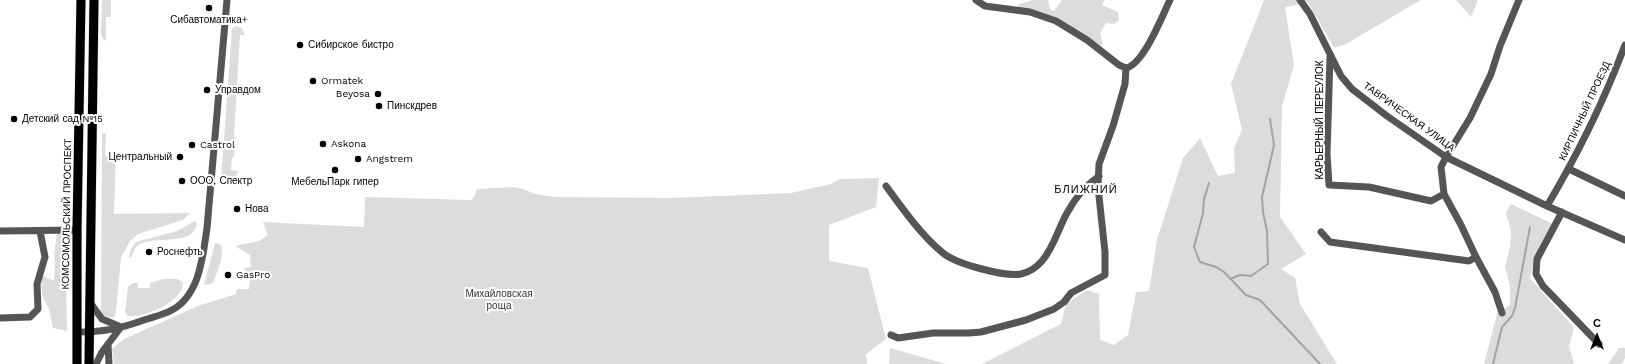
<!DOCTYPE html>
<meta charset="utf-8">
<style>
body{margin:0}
#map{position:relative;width:1625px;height:364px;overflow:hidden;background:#fff;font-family:"Work Sans",sans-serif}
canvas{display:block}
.north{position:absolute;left:1577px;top:316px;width:40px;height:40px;-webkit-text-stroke:3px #fff;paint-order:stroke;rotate:0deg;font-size:11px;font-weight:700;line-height:16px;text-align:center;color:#000}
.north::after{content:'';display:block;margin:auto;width:14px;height:18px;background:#000;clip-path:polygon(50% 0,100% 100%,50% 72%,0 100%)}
</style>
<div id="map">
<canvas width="1625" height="364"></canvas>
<div class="north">С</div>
</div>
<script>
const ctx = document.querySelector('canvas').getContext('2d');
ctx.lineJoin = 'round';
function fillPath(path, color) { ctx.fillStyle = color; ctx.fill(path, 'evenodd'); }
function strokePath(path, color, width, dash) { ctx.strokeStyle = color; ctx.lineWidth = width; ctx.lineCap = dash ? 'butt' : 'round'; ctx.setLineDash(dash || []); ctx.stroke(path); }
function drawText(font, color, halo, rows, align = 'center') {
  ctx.font = font + ' "Work Sans",sans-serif'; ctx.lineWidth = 4; ctx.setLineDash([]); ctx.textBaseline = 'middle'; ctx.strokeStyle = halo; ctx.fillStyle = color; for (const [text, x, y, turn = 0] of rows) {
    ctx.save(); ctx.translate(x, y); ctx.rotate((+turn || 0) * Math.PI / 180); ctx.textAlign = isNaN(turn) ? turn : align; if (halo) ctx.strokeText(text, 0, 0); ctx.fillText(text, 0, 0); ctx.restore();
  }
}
fillPath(new Path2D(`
 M102,0H111V17H106V41L103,39L101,34Z
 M1033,0H1048L1050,9L1054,11L1062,0H1105L1102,5L1118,12L1119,20L1114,24L1106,23L1100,34L1103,44L1101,46L1058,19L1018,8L1019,4Z
 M1264,0H1296L1301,4L1285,7L1294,65L1282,106L1280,217L1306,254L1281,269L1295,278L1300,304L1337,364H982L1061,324L1066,304L1087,290L1099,294L1100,340L1114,345L1128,335L1136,292L1149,291L1157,240L1183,158L1200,138L1218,176L1235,173L1234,148L1242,130L1231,84Z
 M1304,0H1421L1344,45L1334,48L1309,4Z
 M1456,0H1478L1471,17Z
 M235,26L242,28L245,35H240L234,136L235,138L234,157H232L231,170L238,171C236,180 230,181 221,180L232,29Z
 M106,133L105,156L116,157L114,214L190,213L183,220L138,234L130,241L121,257L116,311L115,317C109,318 105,317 101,312L102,134Z
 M879,178L876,207L829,225V261L868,268L886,339L866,354L867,364H114L112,349L124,339L198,306L236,294L237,289H249L250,279L244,268L251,267L250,255L235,246L259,241L268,235L263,222L364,227L365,197L471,200L474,197L477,189L513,187L523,189L535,194L554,197L672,198L791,193L831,184L840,179Z
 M1511,204L1553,224L1534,259L1530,278L1574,328L1569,346L1574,364H1484L1497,314L1510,305V286L1505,267L1510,247L1511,231L1506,213Z
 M195,221L197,224C196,226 195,230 193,232C181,245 148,235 136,247C134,250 132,255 131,258L129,257L131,249L136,242L177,231Z
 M65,232L67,331L53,328L49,309L42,295L41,275L54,281L55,263L54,255L57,233Z
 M215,243L220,244C226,252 217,272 214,281L211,284L204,285Z
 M163,279H177L183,282C184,302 144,318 128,316L125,312L128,287L133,283H138V288H150V283Z
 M890,348L946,364H889Z
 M1619,348H1625V358L1622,364H1608Z`), '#dcdcdc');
strokePath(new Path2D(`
 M1209,183L1204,199L1203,213L1194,247L1200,262L1216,267L1224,272L1246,295L1260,300L1320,364
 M1230,279L1240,275L1251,276L1268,264L1267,231L1263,212L1262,197L1274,145L1270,119
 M1493,364L1502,327L1512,316L1515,308L1530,227`), '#a3a3a3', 2);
const major = new Path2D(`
 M77,364V230L81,0
 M89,364L94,0`);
strokePath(major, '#dbdbdb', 10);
strokePath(new Path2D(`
 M976,0L985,6L1030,12L1056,21L1087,40L1119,65L1126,68
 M1300,0L1310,14L1341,76L1352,89L1387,116L1446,157L1547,206L1625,240
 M1330,57L1327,154L1329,185L1369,187L1431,201L1444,194
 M1126,68C1144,64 1162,16 1170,0
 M1569,169L1625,196
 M886,186C902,208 921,235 943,253C956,264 1005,277 1021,274C1030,272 1036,268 1042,261C1054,247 1058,229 1067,213C1075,198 1085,186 1099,176
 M1547,206C1578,154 1604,101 1625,45
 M1562,212L1537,259L1536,274L1543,286L1599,344
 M0,231L77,230
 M1321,232L1330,242L1469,261L1476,257
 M89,301L102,319L121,327
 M1502,313L1495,292L1476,257L1461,225L1444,194L1441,167L1446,157L1470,118L1491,74L1500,46L1519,0
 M0,318L30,317L38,309L37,284L45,257L40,231
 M77,332C103,332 119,329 144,320C153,317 163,315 172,310C200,295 203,255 207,228L227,0
 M891,335L898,338L933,333H969L981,332L1026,320L1054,309L1064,302L1071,293L1105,275V252L1098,187L1099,164L1113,126L1125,84L1126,68
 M108,344L109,364
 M96,364L102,352L121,327`), '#555', 7);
strokePath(major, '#000', 9);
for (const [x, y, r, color] of [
 [209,8,4,"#000"],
 [300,45,4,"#000"],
 [313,81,4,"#000"],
 [207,90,4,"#000"],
 [378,94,4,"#000"],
 [379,106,4,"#000"],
 [14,119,4,"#000"],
 [323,144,4,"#000"],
 [192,145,4,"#000"],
 [180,157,4,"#000"],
 [358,159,4,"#000"],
 [335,170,4,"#000"],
 [182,181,4,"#000"],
 [237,209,4,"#000"],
 [149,252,4,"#000"],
 [228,275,4,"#000"]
]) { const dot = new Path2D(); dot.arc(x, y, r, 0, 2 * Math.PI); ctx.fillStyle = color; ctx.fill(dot); strokePath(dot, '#fff', 1.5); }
drawText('10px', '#000', '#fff', [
 ["Сибавтоматика+",209,20,"center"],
 ["Сибирское бистро",308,45],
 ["Ormatek",321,81],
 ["Управдом",215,90],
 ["Beyosa",370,94,"right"],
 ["Пинскдрев",387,106],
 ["Детский сад №15",22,119],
 ["Askona",331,144],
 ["Castrol",200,145],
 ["Центральный",172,157,"right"],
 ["Angstrem",366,159],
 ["ООО, Спектр",190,181],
 ["МебельПарк гипер",335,182,"center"],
 ["Нова",245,209],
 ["Роснефть",157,252],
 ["GasPro",236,275]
], 'left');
drawText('10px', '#000', '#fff', [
 ["КИРПИЧНЫЙ ПРОЕЗД",1585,111,-65],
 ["ТАВРИЧЕСКАЯ УЛИЦА",1409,117,36],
 ["КАРЬЕРНЫЙ ПЕРЕУЛОК",1320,120,-90],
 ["КОМСОМОЛЬСКИЙ ПРОСПЕКТ",67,214,-89]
]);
drawText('10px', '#333', '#fff', [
 ["Михайловская",499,294],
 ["роща",499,306]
]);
ctx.letterSpacing = '1px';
drawText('11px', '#000', '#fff', [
 ["БЛИЖНИЙ",1086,190]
]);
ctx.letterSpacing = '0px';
</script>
